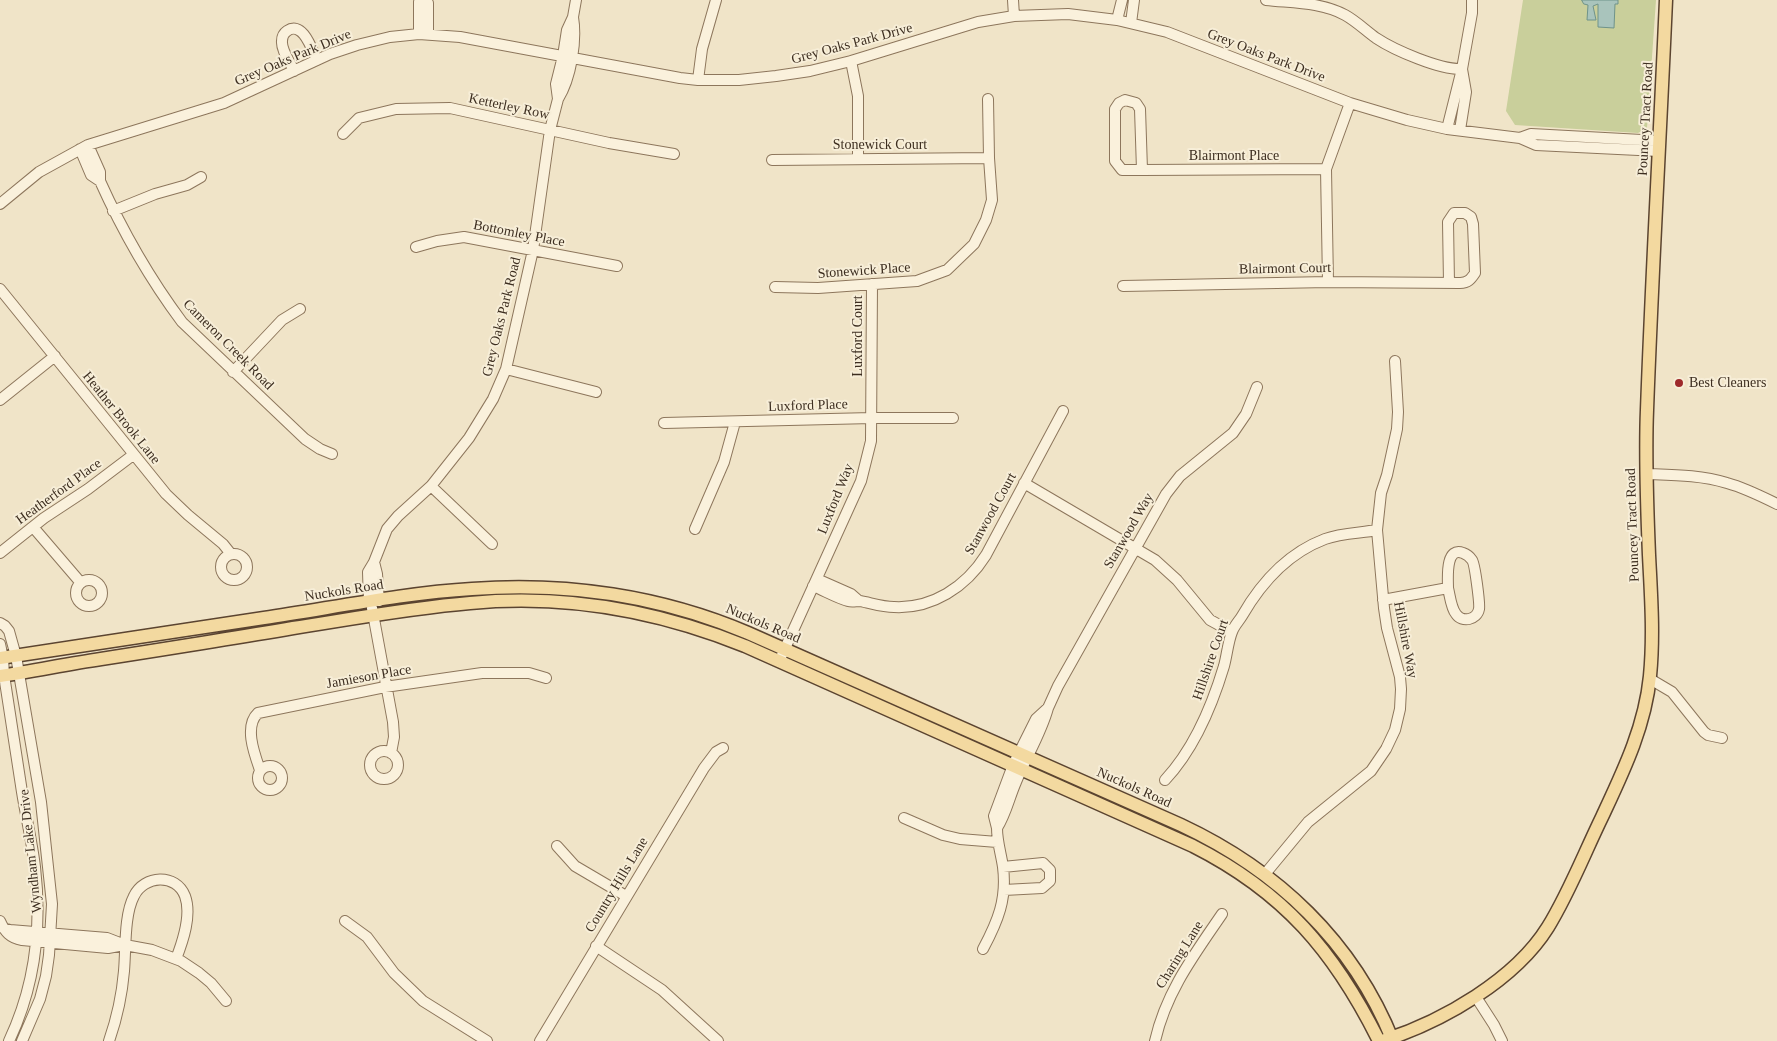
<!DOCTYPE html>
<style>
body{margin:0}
canvas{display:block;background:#f0e4c8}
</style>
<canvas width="1777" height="1041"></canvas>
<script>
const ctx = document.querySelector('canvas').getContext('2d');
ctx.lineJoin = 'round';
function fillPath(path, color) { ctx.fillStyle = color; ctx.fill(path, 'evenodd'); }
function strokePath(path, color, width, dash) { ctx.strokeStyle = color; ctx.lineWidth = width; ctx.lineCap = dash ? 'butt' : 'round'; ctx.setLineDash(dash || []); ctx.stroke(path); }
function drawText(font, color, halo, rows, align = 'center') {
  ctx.font = font + ' "Times New Roman",serif'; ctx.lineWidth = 4; ctx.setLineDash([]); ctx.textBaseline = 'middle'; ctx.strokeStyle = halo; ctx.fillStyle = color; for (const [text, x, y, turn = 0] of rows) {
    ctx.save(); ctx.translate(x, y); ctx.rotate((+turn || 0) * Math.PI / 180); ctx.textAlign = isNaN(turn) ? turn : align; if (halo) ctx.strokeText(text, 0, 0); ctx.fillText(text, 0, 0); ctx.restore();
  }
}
fillPath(new Path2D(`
 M1523,0H1656L1647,128L1638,133L1515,125L1506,111Z`), '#c9cf9b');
const water = new Path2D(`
 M1582,0H1618V4H1615L1614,28L1598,27V4L1593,6L1596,20H1587L1588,5L1584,4Z`);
fillPath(water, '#a9c4bc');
strokePath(water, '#6f938a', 1);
const minor = new Path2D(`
 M426,0L428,3V35
 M1013,0L1014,16
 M1266,0C1292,3 1321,2 1345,15C1356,21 1365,30 1376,38C1394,50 1440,70 1462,69L1472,13V0
 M573,17C577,41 571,78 558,99L556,84L563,56L567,30L573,17L576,0
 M1117,20L1122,0
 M1131,23L1134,0
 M419,34V2L421,0
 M851,61L858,96V158
 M294,71C290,62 281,50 282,41C282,37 284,33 287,31C303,20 312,50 317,60
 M698,80L702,49L716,0
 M1447,129L1462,69L1466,92L1460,130
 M343,134L359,118L396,109L450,108L609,143L674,154
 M1520,138L1531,134L1660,141
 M80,149L91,175L100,181V172L88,145
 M772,160L989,158
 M1142,170H1122L1115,161V109L1119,103L1125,100L1136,103L1140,109L1142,170L1326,169
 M100,181C122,230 150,279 182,322L305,439L320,449L332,454
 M0,204L39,172L88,145L224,103L330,54L357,45L390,37L419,34L460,37L680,78L698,80H739L776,76L810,71L851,61L978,22L1014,16L1068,14L1117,20L1167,32L1350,103L1407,120L1447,129L1520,138L1536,145L1659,151
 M113,211L155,194L187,185L201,177
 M416,247L437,241L464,237L617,266
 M1328,282L1326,169L1350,103
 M1123,286L1328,282L1460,283C1468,283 1471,279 1475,273L1473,224L1471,217L1465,213H1454L1448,222L1449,283
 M775,287L818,288L917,281L947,270L974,244L986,220L992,200L989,158L988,99
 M0,289L166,494L188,515L223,544L231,554
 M506,369L596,392
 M233,372L282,320L300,309
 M0,400L55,356
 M664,423L872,418H953
 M1646,474C1674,475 1701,475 1727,483C1745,488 1761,496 1777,504
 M1024,483L1155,560L1177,580L1210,620L1232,632
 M431,486L492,544
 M33,527L81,583
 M695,529L724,462L735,422
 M0,553L44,518L88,489L133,455
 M221 567a13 13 0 1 1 26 0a13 13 0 1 1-26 0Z
 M374,562L387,529L398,516L431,486L469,438L493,399L506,369L533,250L550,130L558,99
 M817,579L851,594L859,601
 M76 593a13 13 0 1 1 26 0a13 13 0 1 1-26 0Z
 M813,586C825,591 837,598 848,601C852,602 856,601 860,601C871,603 882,607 894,607C932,609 966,587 986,555L1063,411
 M1383,600L1448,588C1450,596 1451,608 1456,614C1462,623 1477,620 1479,609C1480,604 1475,564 1472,560C1470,557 1466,554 1463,553C1445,546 1448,579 1448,588
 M369,602L368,572L374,562L377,574L379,601
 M372,608L393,722L394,737L391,753
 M0,623L5,626L9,631L16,656L41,802L52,904L49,955L46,976L40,999L22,1041
 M0,644L3,658L4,675C10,714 16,753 22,792C26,817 32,842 35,867C42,927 35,986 9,1041
 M782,655L861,481L871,441L872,284
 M1650,679L1672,692L1704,732L1708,735L1722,738
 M1048,708L1058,686L1166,494L1180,476L1233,433L1246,414L1257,387
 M1048,708C1041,734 1026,757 1016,782C1009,798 1006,814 997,828L994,816L1013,765L1036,719Z
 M370 765a14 14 0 1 1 28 0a14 14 0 1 1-28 0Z
 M258 778a12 12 0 1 1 24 0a12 12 0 1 1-24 0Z
 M260,770C254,753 244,726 258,713L385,687L482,673H529L546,678
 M1165,780C1194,749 1212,706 1224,666C1227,655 1228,642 1232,632C1234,626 1239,621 1242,616C1261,583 1288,553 1325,539C1341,533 1361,533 1377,530
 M904,818L943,835L960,839L997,842
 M557,846L575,866L626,896
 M1003,867L1043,863L1050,870V881L1042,888L1004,890
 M1265,874L1308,822L1371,771L1386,749L1395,730L1400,709L1401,689L1400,677L1387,628L1384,608L1377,530L1381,493L1387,475L1397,429L1398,412L1395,361
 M0,921C5,932 10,938 22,940L108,948L124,945
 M345,921L367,937L394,973L423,1001L487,1041
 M3,928L10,930L107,938L125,945L152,950L181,961L199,973L211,983L226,1001
 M596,946L662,990L718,1041
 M983,949C998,921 1007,899 1003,867C1001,853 997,842 997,828
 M1476,997L1494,1025L1502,1041
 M109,1041C117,1018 122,995 124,971C126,948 124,915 134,896C144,875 176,873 185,896C192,915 183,941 176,959
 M540,1041L704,768L716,752L723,748
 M1155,1041C1166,992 1194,955 1222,914`);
const major = new Path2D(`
 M0,658C88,644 176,632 264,618C332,608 404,593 472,589C566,582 661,596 748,633L1181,825C1277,870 1353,941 1393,1041
 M0,676C34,671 67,664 101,659C165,649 229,639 293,628C351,619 410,608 470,603C564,594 658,611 745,646L1193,846C1284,892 1334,951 1379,1041
 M1385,1040C1443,1021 1515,980 1548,927C1569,893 1584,854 1602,817C1623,772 1645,727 1650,676C1654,635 1651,595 1649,555C1647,507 1645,458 1647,410C1652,273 1660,137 1666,0`);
strokePath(minor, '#8d765c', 12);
strokePath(major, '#5b4430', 15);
strokePath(minor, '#faf1dc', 10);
strokePath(major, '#f3d9a0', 12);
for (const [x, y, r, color] of [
 [1679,383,5,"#9e2a2b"]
]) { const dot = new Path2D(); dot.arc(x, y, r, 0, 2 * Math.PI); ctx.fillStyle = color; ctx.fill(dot); strokePath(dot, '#f7eed8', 2); }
drawText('14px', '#3d2e20', '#f7eed8', [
 ["Grey Oaks Park Drive",852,44,-15],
 ["Grey Oaks Park Drive",1266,56,21],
 ["Grey Oaks Park Drive",293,58,-23],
 ["Ketterley Row",509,107,12],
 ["Pouncey Tract Road",1646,119,-87],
 ["Stonewick Court",880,145],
 ["Blairmont Place",1234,156],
 ["Bottomley Place",519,234,11],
 ["Blairmont Court",1285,269,-1],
 ["Stonewick Place",864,271,-4],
 ["Grey Oaks Park Road",502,317,-76],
 ["Luxford Court",858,336,-90],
 ["Cameron Creek Road",228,345,45],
 ["Luxford Place",808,406,-2],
 ["Heather Brook Lane",121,418,51],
 ["Heatherford Place",59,492,-36],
 ["Luxford Way",836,499,-68],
 ["Stanwood Court",991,514,-61],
 ["Pouncey Tract Road",1633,525,-92],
 ["Stanwood Way",1129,531,-60],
 ["Nuckols Road",344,591,-9],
 ["Nuckols Road",763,624,23],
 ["Hillshire Way",1405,640,79],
 ["Hillshire Court",1211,660,-71],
 ["Jamieson Place",369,677,-10],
 ["Nuckols Road",1134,788,24],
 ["Wyndham Lake Drive",31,851,-96],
 ["Country Hills Lane",617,885,-59],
 ["Charing Lane",1180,955,-58]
]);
drawText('14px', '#3d2e20', '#f7eed8', [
 ["Best Cleaners",1689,383]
], 'left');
</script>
